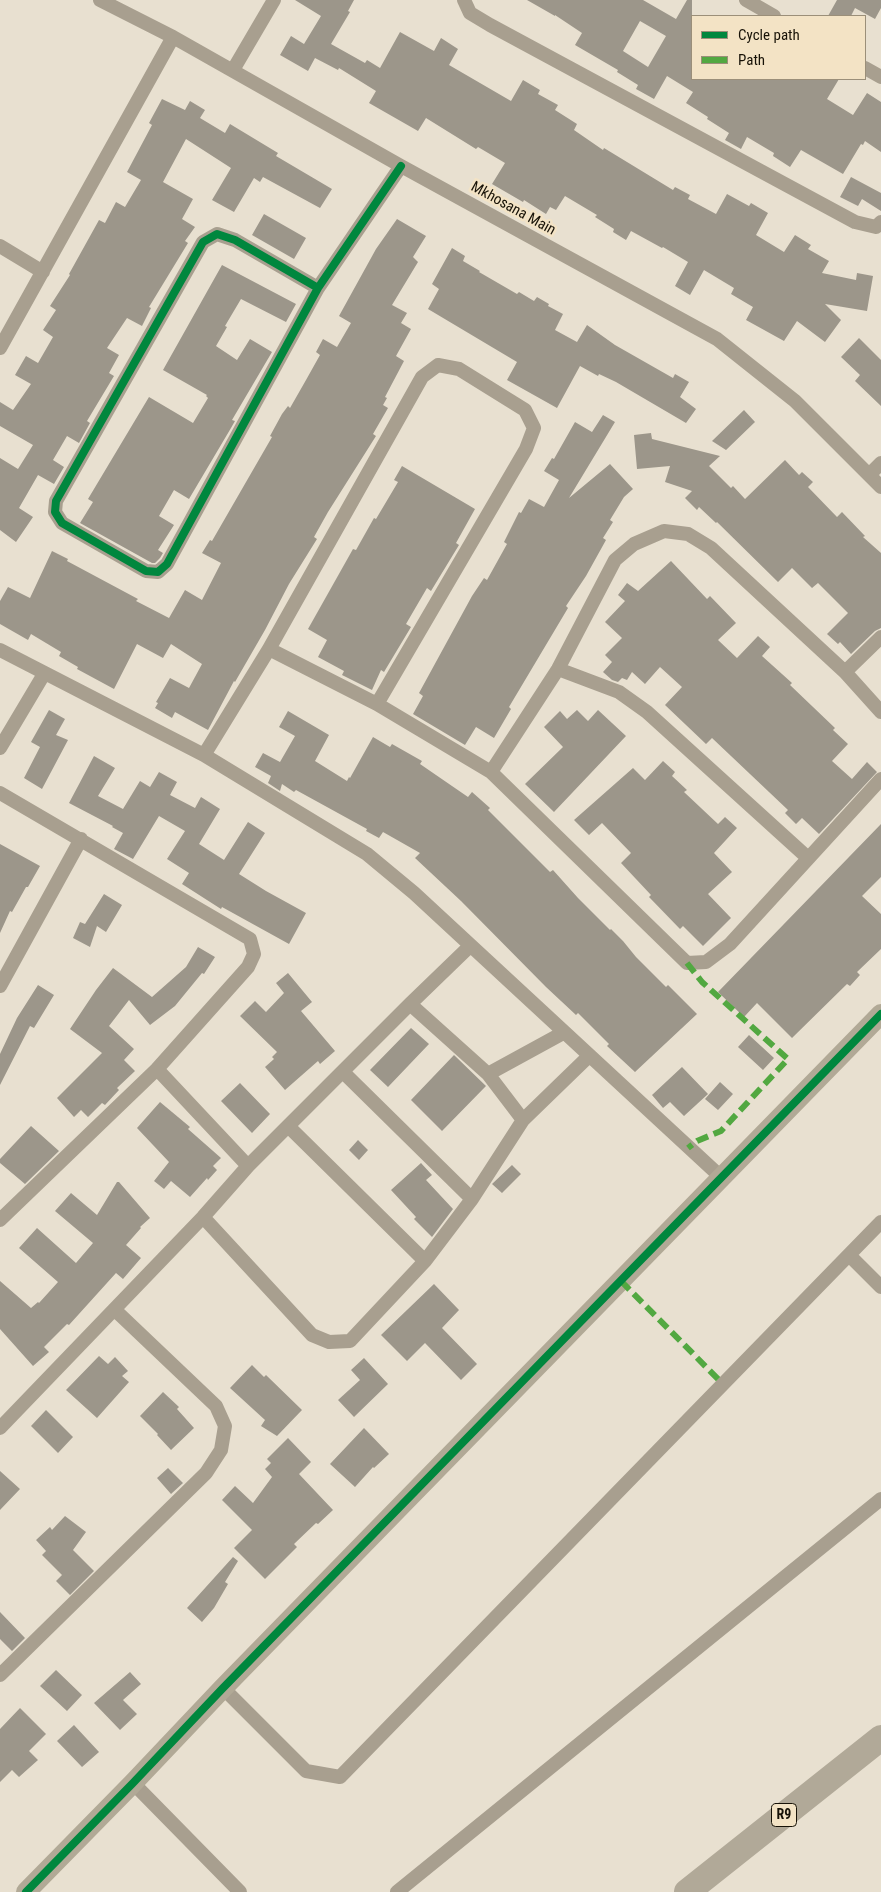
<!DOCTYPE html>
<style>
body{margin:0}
#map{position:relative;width:881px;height:1892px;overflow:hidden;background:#e8e0d0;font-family:"Roboto Condensed",sans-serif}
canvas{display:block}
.legend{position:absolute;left:691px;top:15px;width:175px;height:65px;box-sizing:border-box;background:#f3e3c5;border:1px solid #9b8f79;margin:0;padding:6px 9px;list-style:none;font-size:15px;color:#171207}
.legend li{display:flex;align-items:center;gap:10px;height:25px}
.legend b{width:25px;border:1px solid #9b8f79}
</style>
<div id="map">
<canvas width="881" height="1892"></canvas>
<ul class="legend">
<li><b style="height:6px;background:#00873e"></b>Cycle path</li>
<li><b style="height:6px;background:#52a841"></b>Path</li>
</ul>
</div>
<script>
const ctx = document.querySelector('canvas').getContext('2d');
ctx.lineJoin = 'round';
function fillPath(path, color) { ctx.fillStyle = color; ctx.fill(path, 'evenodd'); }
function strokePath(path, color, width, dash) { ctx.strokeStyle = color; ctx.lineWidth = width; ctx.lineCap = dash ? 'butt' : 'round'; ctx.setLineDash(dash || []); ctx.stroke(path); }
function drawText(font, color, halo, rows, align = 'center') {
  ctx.font = font + ' "Roboto Condensed",sans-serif'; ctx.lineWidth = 5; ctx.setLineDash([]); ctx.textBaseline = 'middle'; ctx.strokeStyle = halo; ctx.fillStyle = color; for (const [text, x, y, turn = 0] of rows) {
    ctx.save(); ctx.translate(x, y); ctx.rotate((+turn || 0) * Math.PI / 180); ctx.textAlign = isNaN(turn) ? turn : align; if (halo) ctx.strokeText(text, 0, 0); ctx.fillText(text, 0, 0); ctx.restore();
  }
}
fillPath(new Path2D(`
 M295,0H354L348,11L350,12L331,44L365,63L367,60L380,68L400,32L434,51L441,38L458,49L449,65L511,101L523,80L540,90L538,94L558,105L555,110L577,124L574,130L603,150L604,148L673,190L675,187L690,195L688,199L716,214L727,194L749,206L751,203L768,213L756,235L784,252L795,235L811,245L808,249L829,261L822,273L856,280L857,273L873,276L867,311L825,304L841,320L825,342L797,321L784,341L746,320L753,307L731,294L734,288L704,270L690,295L675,286L688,262L663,247L662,248L631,231L626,240L613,232L614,229L595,217L597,215L565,196L556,210L550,207L546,214L524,200L523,202L492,184L505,163L478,147L476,149L426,118L418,131L369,103L376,91L339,68L338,70L315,58L308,71L280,55L291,36L304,44L321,16Z
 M527,0H643L676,19L687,0H692V79H839L827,99L853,115L867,93L881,102V152L865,141L863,145L861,144L843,174L801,150L790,167L773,156L774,153L747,137L741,149L725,140L729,133L707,119L708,117L686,103L693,92L667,76L654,99L636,89L638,85L617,72L618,70L575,45L582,33L555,15V16ZM640,21L666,36L648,67L623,51Z
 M837,0H881V8L875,19L855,8L851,16H828Z
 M162,99L185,110L190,101L205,110L200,118L225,133L230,124L278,153L276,156L332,189L320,208L263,177L260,182L254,178L234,212L212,200L231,168L186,139L163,182L193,199L182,219L195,227L185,241L188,243L149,307L151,308L142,326L127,318L107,348L119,355L109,373L114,376L87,421L90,423L79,443L67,436L53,460L64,467L54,484L38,475L19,508L33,517L16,542L0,530V458L18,469L33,445L0,426V402L13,410L31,384L15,375L26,356L38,363L53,337L43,330L56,310L50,306L70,275L69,274L99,220L105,223L116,202L125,207L141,180L127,172L152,125L149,123Z
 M851,177L881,193V211L862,199L858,206L840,197Z
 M264,214L306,238L294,259L252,235Z
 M397,219L426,236L413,257L418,262L392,305L407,313L401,323L411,329L396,356L404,361L385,397L387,398L383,405L388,408L373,434L376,436L328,512L314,537L317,539L289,584L265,630L235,682L234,681L208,730L175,712L172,718L155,708L158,703L156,702L170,678L189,688L202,664L171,644L163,658L137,644L114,689L77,669L78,667L59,656L61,652L31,634L28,640L0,624V601L8,587L30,598L52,551L68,559L67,561L138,599L136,601L169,618L185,590L202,600L221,563L202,553L210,540L212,541L272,437L270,436L282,414L288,406L290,408L306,380L320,355L316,352L323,339L337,347L351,323L339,316L376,249Z
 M452,248L465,256L463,261L480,271L479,272L517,294L519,292L534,301L537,297L549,304L548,306L563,314L555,330L577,342L587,325L615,345L673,378L675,374L689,382L680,397L696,409L686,423L616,382L599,374L598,376L580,366L557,408L507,380L517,362L428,309L439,289L432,284Z
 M222,265L296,304L286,322L241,299L225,326L227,327L216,346L237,360L250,339L272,352L232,420L235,421L231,428L189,499L174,490L159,516L174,525L158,550L163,553L160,558L155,563H152L80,523L93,502L88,499L149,397L193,423L208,398L206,396L207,395L163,370Z
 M859,338L881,360V406L855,381L860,375L841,357Z
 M744,410L755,422L726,450L712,441Z
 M603,415L615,422L569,498L610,464L633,489L624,497L610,520L613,522L603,538L606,540L586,576L566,606L568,608L509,707L511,709L494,738L476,727L465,745L413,714L423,696L419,693L472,596L484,578L487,580L507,544L504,542L519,512L521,513L529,499L544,507L559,480L544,471L552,458L554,459L575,422L592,432Z
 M651,433L652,439L720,456L709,466L731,488L733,486L745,499L785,460L799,475L802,472L813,482L808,487L837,517L842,512L865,536L863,537L881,553V628L875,631L851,654L840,642L838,644L827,634L848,613L818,583L812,588L792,568L778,582L717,522L716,523L699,507L697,510L685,498L692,491L665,482L670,466L637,469L634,435Z
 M402,466L475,509L456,543L459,545L431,591L427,588L406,624L411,627L384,672L381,670L372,690L342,675L344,671L318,657L327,640L308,629L353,549L356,550L374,518L376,519L398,482L394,480Z
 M671,561L707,599L710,596L736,623L718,640L737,658L758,636L770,647L762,656L792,683L790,685L835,728L833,730L848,744L832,761L852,779L867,762L877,772L819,834L802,818L796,824L785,813L788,810L712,738L706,744L665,705L682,687L660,667L645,684L632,672L627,680L622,678L618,682L612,680L603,672L612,662L605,655L622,638L605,622L625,601L618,595L627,583L638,591Z
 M49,710L65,719L56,735L68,740L42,789L24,778L40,747L31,742Z
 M577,710L588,721L598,710L626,736L554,812L525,784L563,747L544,727L560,711L567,719Z
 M288,711L329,735L315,761L347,781L349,777L350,778L373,737L390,747L392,744L422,761L420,764L468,797L472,792L490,808L488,810L550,872L553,870L578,898L610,930L611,929L623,941L636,957L666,987L668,985L697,1014L635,1072L607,1046L609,1044L578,1013L576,1015L546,987L461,901L415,858L420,853L383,832L379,838L366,831L367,829L296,790L294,792L282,784L280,791L268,783L271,776L255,767L263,753L280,762L295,736L279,727Z
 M94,756L115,768L98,796L123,809L140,781L150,787L159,772L177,782L170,795L195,808L201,797L220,809L199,844L224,860L248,822L265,833L239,874L266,891L306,913L289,944L222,907L221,909L182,884L189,873L167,859L185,831L159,816L133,859L114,849L123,833L112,827L113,826L69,803Z
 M663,761L675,772L672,776L687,790L684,792L718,824L725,817L737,828L714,853L732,872L708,894L731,918L703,946L683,926L680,929L649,897L651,895L621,863L631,853L602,823L589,835L574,820L633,768L645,780Z
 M881,824V877L862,896L881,914V949L857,972L860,975L850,986L847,984L792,1038L757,1003L744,1017L718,992Z
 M0,844L40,866L28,887H26L12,912L10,911L0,933Z
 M104,894L122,905L106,932L97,926L90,947L73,938L80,922L85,924Z
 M198,947L215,957L204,974L202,973L175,1006L150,1025L129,1000L109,1026L134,1049L124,1060L135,1071L117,1088L119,1090L105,1105L102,1103L88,1117L81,1110L74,1117L57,1098L102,1053L70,1029L96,990L113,968L152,997L186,967Z
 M288,973L312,1002L301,1011L335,1051L320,1064L318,1061L285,1090L265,1067L274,1059L272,1057L277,1052L240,1016L255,1001L266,1012L284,993L276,983Z
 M38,985L54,995L34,1028L30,1026L0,1085V1054L17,1018Z
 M411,1028L429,1044L388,1087L370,1070Z
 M749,1035L774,1058L763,1070L738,1047Z
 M454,1055L486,1086L442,1131L411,1100Z
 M682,1067L708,1094L684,1116L670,1102L663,1108L652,1095Z
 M720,1082L733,1094L718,1110L705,1099Z
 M240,1083L270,1114L252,1133L221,1101Z
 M160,1102L190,1127L188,1129L221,1158L213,1166L217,1170L208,1180L207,1178L190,1197L171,1181L164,1189L154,1181L169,1162L137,1128Z
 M31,1126L59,1151L25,1184L0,1163V1159Z
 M358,1140L368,1150L359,1160L349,1150Z
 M421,1163L432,1175L426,1180L453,1209L432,1237L414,1219L416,1217L391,1190Z
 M512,1165L521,1174L502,1193L492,1184Z
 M117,1182H119L150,1218L140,1227L141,1228L126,1245L141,1258L123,1279L116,1273L69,1325L67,1324L44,1347L49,1352L33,1366L0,1329V1281L31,1308L38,1302L39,1303L58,1282L19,1248L37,1228L76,1263L93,1243L55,1211L71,1193L97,1215Z
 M434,1284L459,1310L442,1328L477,1364L461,1380L425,1343L407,1361L381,1335Z
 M99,1356L108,1364L115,1357L128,1371L122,1376L129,1382L97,1418L66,1390Z
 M364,1358L388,1384L354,1417L338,1400L360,1380L351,1370Z
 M252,1365L264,1377L266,1375L302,1410L277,1436L261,1426L265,1420L230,1388Z
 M163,1392L179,1407L177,1409L194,1428L171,1450L157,1435L158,1434L140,1416Z
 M46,1410L73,1437L58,1453L31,1426Z
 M364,1428L389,1454L374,1468L373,1467L355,1487L330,1464Z
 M288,1438L311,1462L299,1474L333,1510L318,1524L316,1523L294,1544L297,1547L265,1579L234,1548L252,1530L222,1500L235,1486L253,1503L272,1477L265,1469L271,1463L267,1459Z
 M168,1468L183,1483L171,1494L157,1478Z
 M0,1471L20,1489L0,1510Z
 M65,1516L86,1532L73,1550L94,1571L70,1595L56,1581L62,1575L42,1555L46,1551L36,1540L50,1527L52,1530Z
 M233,1557L238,1561L225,1582L228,1584L214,1608L202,1622L187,1608Z
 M0,1612L25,1638L12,1651L0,1639Z
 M56,1670L82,1695L67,1711L40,1686Z
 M130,1672L141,1684L123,1700L137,1714L120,1730L94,1703Z
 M20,1708L46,1734L29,1751L38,1760L19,1777L12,1770L0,1782V1729Z
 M74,1725L99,1752L82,1767L57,1741Z`), '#9c968a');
strokePath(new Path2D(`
 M100,0L173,37L401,166L717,339L795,401L881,487
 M464,0L470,13L490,25L855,222L876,227L881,222
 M746,0L774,16
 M865,68L881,77
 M233,70L274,0
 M0,246L43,272
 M318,288L235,240L217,234L203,242L56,501L55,512L62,523L146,571L158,572L167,564L318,288L401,166
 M0,348L173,37
 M869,475L881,463
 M269,649L377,704L491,772L687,963L706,962L730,944L881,779
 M0,650L204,755L367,854L414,893L722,1178
 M558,669L619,692L647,712L808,858
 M845,672L881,637
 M0,748L44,674
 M204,755L269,649L422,377L438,365L459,369L525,410L534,428L526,449L377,704
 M491,772L558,669L615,560L634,544L664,531L688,534L711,548L845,672L881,712
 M0,793L250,939L254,954L248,967L157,1069L248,1166
 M0,986L81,839
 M410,1004L488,1074L523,1120
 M343,1072L472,1199
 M488,1074L563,1033
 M288,1126L425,1261
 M203,1217L312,1335L329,1342L350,1341L425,1261L472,1199L523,1120L589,1056
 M0,1220L157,1069
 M849,1255L881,1287
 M0,1428L203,1217L248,1166L410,1004L470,946
 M0,1675L206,1473L221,1450L225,1426L216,1406L115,1310
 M223,1688L306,1771L340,1777L881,1222
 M133,1783L240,1892
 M397,1892L881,1499`), '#a89f8f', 14);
strokePath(new Path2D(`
 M26,1892L133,1783L223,1688L881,1014`), '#b1a996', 20);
strokePath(new Path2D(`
 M687,1892L881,1738`), '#b1a998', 26);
strokePath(new Path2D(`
 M687,963L702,982L788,1059L721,1131L697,1141L688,1148
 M621,1281L722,1383`), '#52a841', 6, [12, 6]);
strokePath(new Path2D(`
 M318,288L235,240L217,234L203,242L56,501L55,512L62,523L146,571L158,572L167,564L318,288L401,166
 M26,1892L133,1783L223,1688L881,1014`), '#00873e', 8);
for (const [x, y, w] of [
 [784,1815,25]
]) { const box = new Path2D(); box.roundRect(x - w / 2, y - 11.5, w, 23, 4); ctx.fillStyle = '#f3e3c5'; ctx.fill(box); strokePath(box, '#171207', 1); }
drawText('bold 14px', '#171207', null, [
 ["R9",784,1815]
]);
drawText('15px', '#171207', '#f3e3c5', [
 ["Mkhosana Main",513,209,29]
]);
</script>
